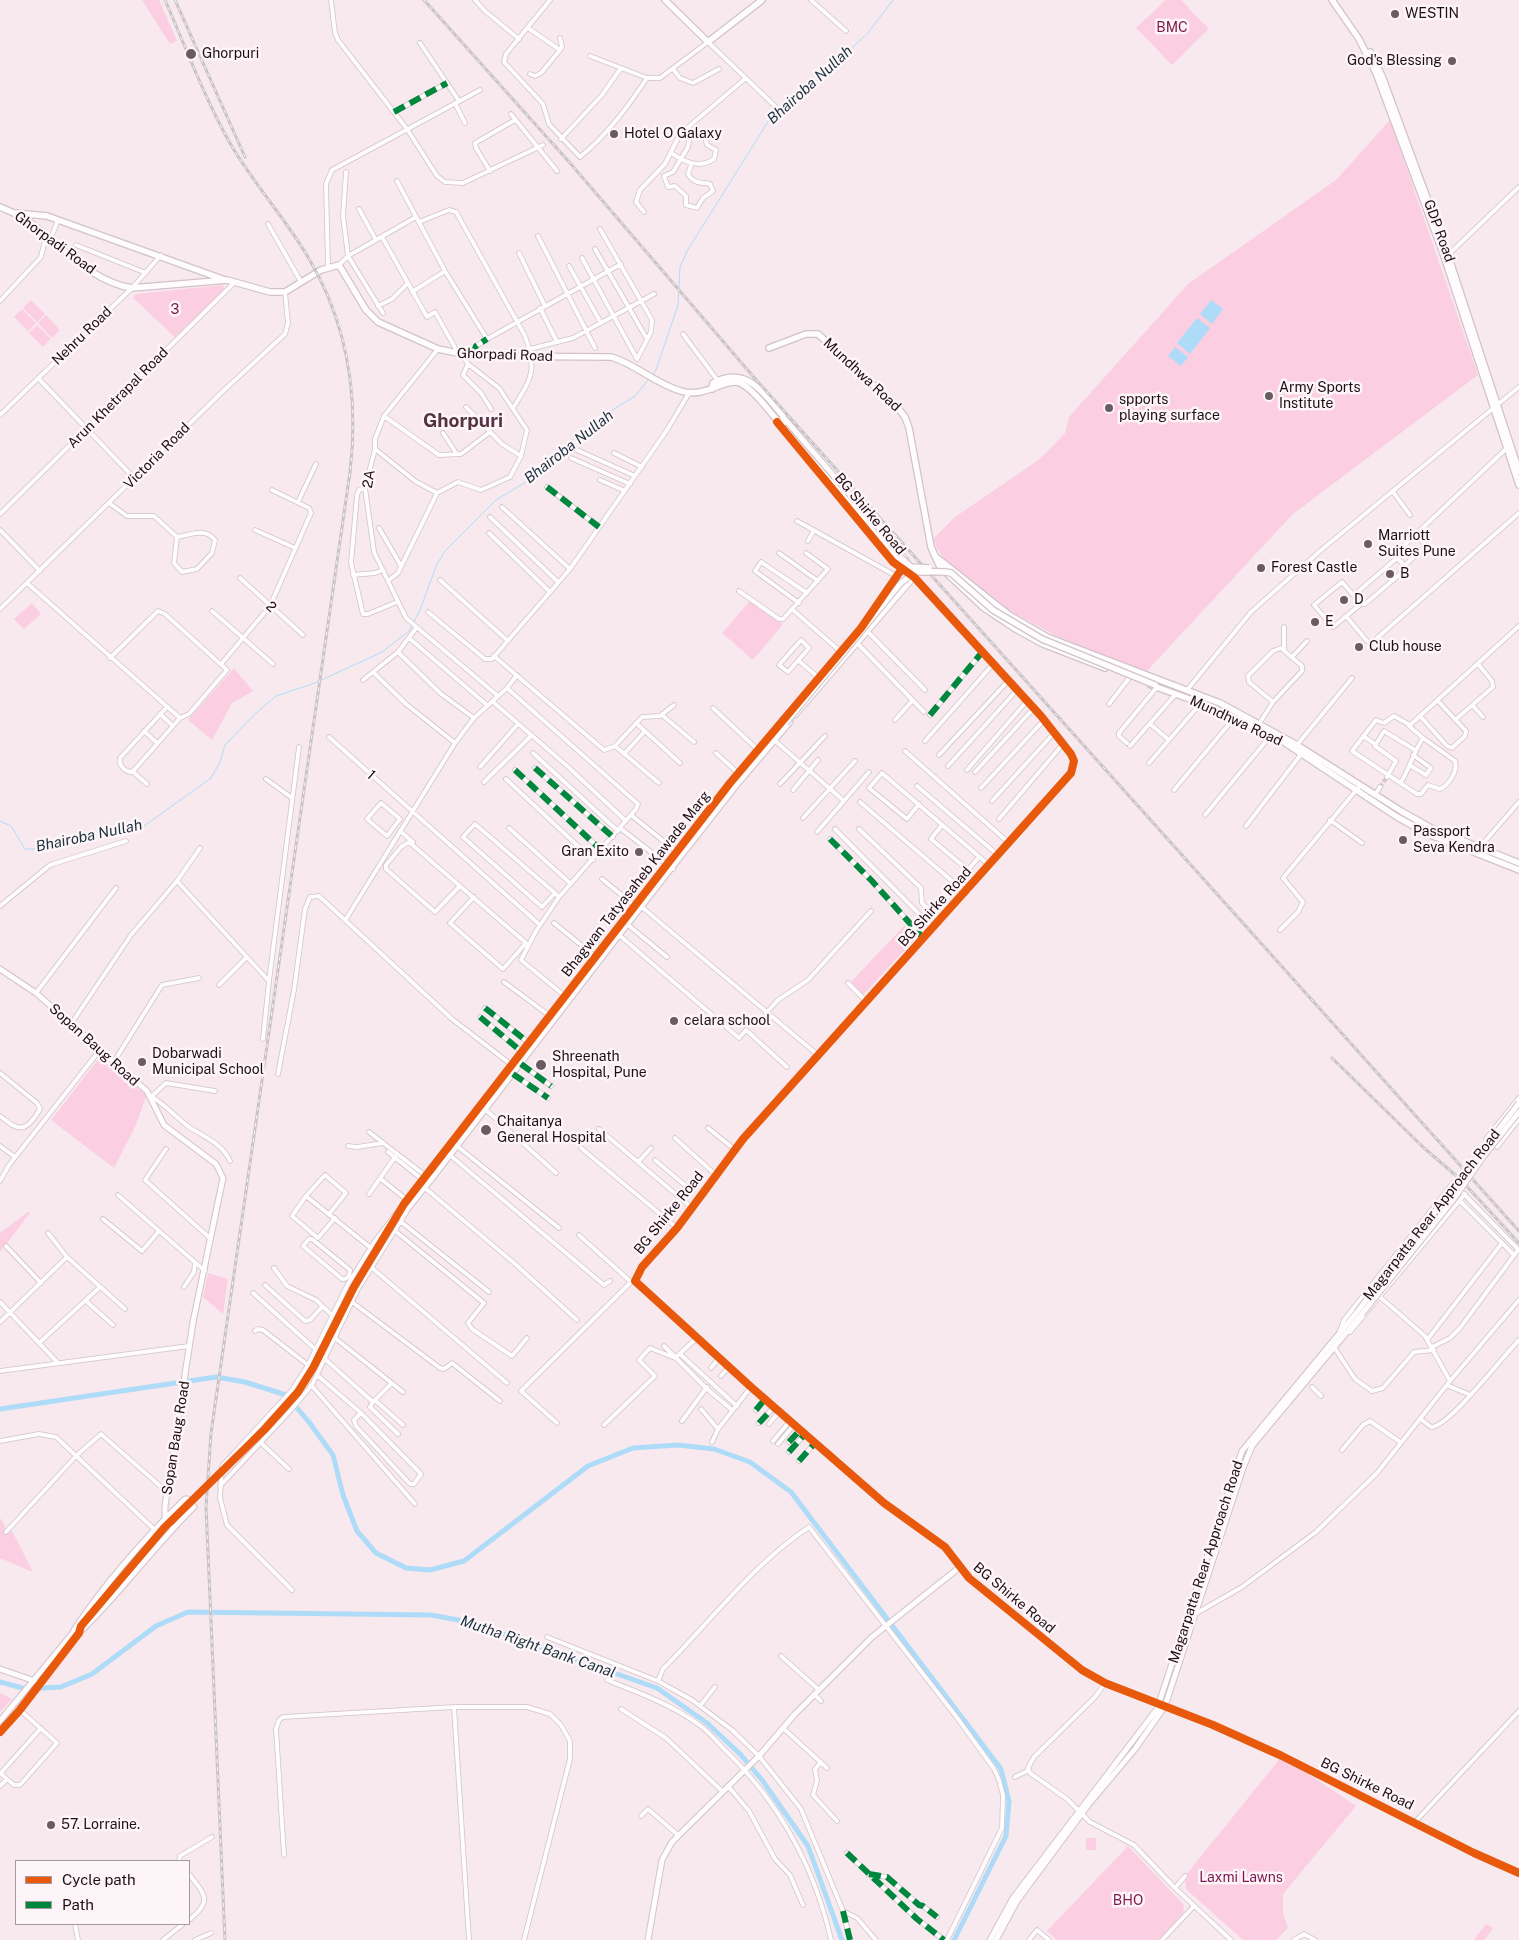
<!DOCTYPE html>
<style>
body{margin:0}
#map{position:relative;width:1519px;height:1940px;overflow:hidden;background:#f7e9ee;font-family:"Public Sans",sans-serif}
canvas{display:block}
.legend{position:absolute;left:15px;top:1860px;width:175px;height:65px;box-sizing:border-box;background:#fef5f9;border:1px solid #a4999e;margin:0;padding:6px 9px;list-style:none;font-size:15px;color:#1d0f15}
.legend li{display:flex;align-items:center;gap:10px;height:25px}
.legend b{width:25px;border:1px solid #a4999e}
</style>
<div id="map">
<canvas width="1519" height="1940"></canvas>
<ul class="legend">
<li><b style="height:6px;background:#e8590c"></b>Cycle path</li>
<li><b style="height:6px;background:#00873e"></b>Path</li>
</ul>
</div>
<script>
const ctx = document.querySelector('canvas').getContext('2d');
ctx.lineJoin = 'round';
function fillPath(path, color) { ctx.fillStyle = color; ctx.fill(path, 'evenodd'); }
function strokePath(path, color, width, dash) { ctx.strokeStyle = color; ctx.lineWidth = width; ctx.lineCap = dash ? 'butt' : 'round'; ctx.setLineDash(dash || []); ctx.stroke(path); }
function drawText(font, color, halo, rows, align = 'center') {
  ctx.font = font + ' "Public Sans",sans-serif'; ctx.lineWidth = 5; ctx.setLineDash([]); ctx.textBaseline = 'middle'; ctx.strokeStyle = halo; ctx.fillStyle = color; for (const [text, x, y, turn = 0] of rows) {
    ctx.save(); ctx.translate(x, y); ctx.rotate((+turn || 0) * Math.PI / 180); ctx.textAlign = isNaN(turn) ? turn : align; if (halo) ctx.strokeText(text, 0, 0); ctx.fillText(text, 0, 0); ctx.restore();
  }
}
fillPath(new Path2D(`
 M142,0H159L177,41L170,44Z
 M1166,0H1181L1209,29L1172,65L1136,28Z
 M1390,120L1478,375L1293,514L1145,673L1062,639L1010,611L947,562L937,549L933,539L955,517L1040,459L1065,433L1069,417L1188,284L1336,180Z
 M223,285L225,291L175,337L133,298L136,294Z
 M31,300L45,314L37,322L23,308Z
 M22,309L36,323L28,331L14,317Z
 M46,315L60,330L52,338L38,323Z
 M37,325L51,339L43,347L29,333Z
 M750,601L783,624L753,660L722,633Z
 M32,603L41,614L24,629L14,619Z
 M234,668L253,691L232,703L212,740L188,720Z
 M904,926L915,939L861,997L848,985Z
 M100,1057L145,1094L146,1097L136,1125L114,1168L51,1120Z
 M28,1212L30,1213L0,1252V1233Z
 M208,1273L228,1279L223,1314L203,1297Z
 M0,1518L5,1526L4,1534L12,1531L33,1572L0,1558Z
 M0,1693L12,1699L0,1712Z
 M1282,1756L1356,1806L1283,1894V1913L1288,1928L1276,1940H1243L1186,1889L1185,1876Z
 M1086,1838H1096V1850H1086Z
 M1128,1846L1184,1905L1183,1913L1158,1940H1057L1047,1931Z
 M1486,1924L1493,1928L1484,1940H1474Z`), '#fbcfe1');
fillPath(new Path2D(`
 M1211,300L1223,309L1212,324L1200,314Z
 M1197,318L1210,328L1190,354L1177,343Z
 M1175,347L1188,357L1181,366L1168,356Z`), '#aedcf8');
strokePath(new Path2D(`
 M652,376L656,370L678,305L680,267L687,251L771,117L807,89L867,34L893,0
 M0,821L11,826L25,849H33L144,826L211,778L220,762L225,745L255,714L276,696L315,683L382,652L409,631L420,610L437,564L445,551L496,500L544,471L559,458L570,442L595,421L635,396L649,379`), '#aedcf8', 1);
strokePath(new Path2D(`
 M0,1409L216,1377L245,1382L286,1395L309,1422L333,1455L343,1495L357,1531L376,1553L406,1568L430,1570L464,1561L588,1466L633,1448L678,1445L714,1449L750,1462L791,1492L1001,1769L1009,1801L1006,1836L954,1940
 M0,1682L26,1689L61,1687L92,1674L156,1626L188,1612L431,1615L469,1622L657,1688L707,1723L741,1755L762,1780L808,1846L842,1940`), '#aedcf8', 5);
strokePath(new Path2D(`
 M1380,787L1387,777`), '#d6c8cd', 4, [4, 2]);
const minor = new Path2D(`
 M331,0L335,33L338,40L407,129L437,176L445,182L463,183L543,145
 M475,0L485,11L519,39
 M550,0L506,54L504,62L543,104L549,124L580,157C607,135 627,108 647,78
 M811,0L846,31
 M528,28L560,50L562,46L560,38
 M420,43L459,101
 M590,56L647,78H660L708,42L776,107
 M673,69L680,78L693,83L719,69
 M530,74L535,76L541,73L560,50
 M455,103L465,123
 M394,112L447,83
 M511,114L557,171
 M561,139L602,95L621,68
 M671,153C685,162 699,169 714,159L716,150L707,145L704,133L690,135L688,147L673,172L664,176L668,187L675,186L686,196V205L697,208L703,198L713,191L710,184C700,182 694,184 688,174L691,165
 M490,171L476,148L475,143L515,120
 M346,172L343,216L348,256L383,313
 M397,181L445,271L487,339
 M359,209L376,240
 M644,212L636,202L640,190L665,164L680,134L746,78
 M419,222L449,210L456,212L525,336C538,371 531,379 513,408
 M268,224L301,282
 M600,229L652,320L651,332L637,359
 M538,236L595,348
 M382,237L427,317L435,312L458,353
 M50,240L58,220
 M76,245L146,273
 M595,249L647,339
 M519,253L545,306
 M1448,255L1519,187
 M582,258L637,359
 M339,265L348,256L416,217
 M569,266L601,323
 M328,267L326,184L332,170L480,90
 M412,292L445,271
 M0,301L41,257L46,236
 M378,306L392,299L407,284
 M540,308L557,342
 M683,334L718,381
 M438,349L384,416L375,439V449L365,488L374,552L406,618L498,696
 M530,349L573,338L654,294
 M472,356L476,346L487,339L621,264
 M468,364L463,375L481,393L491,409
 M38,378L135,479
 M466,407L502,444L521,456
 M0,415L132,288L161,255
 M384,416L439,455L461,454L490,432
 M443,433L456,453
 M375,449L415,481L437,493L458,482L481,490L510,477L521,456L527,430L499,388L468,364L462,355
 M577,450L635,476
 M614,453L642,467
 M571,458L630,484
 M600,480L625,491
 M547,487L599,527
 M365,488L359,490L357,495L351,563L363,614H368L397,602
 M1393,492L1410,515
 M298,502L316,464
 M109,503L127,516H154L177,537C191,535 204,527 215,540L212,553L197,569L182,572L174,563L177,537
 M502,507L570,569
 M0,514L235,282
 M490,517L558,582
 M797,521L898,577
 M379,528L401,566
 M0,530L40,571
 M255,530L295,548
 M489,533L550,592
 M808,541L814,530
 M779,553L818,581
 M1404,566L1426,546L1416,535
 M353,575L375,573L383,570
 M240,578L303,635
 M389,580L398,573L437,493
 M440,580L508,641
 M1342,582L1361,604L1333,627L1314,605Z
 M27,583L180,718L189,714L227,670L165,614L158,611L110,658
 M739,591L779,619H783L828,569L806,553
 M1354,595L1397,558
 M799,603L755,571L761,562L807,593
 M1361,604H1365L1407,568L1394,555L1507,448
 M0,609L221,393L285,334L288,323L285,292
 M793,610L841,652
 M212,611L273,664
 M428,612L485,659H492L570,569L667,430L689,393
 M1346,616L1367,641
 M867,631L925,690
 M409,638L487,705
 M1376,639L1519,513
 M801,640L809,648L788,672L779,665Z
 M857,643L924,712
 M1284,649V627
 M398,652L440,693L474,718
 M494,656L604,750L615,746L642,717L660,716L674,705
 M1292,657L1307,641
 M799,661L819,678
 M222,663L270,606L311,513L309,508L272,490
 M374,673L406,704L455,743
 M363,680L398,652L417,627
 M507,688L638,804L636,809L559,897L536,931L521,960L566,997
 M1187,690L1251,612L1320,551L1519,387
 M492,701L566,765L626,821
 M1109,704L1130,677
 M1472,705L1483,717
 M167,707L120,758C118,765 125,772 132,772L135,769L180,718
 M713,708L758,750
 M160,714L173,726
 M662,715L694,742
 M930,715L983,651
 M1420,716L1447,746L1452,748L1465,736L1466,731L1438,701
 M895,720L912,701
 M1455,720L1493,687L1492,681L1478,664
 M636,723L680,763
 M1150,724L1169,740
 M1259,724L1273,702L1249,682L1248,676L1273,651L1281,648L1302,666V671L1273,702
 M1410,725L1394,716L1384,723L1376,720L1352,751L1417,794H1421L1428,785L1440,789C1449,785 1458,771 1455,761L1423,738L1409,726L1519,626
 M144,731L157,743
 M1363,736L1375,744
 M329,737L540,925
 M773,739L844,801
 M925,741L994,663
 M1127,743L1119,736V733L1157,687
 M1297,745L1352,678
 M615,746L659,783
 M1130,746L1175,695
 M905,751L1009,843
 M533,753L618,831
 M716,753L738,773
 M624,754L645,731
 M939,755L1009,680
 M1149,763L1201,703
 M948,766L1017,690
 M1411,766L1426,775L1431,768L1413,755
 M480,767L518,724
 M535,768L613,837
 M515,770L601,850
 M967,770L1027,701
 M132,771L147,784
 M975,772L1034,708
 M1387,777L1396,761L1375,746L1384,731L1415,750
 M266,779L292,798
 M506,779L593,860
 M484,782L531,736
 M1401,782C1410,768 1413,753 1423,738
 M780,784L825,736
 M917,786L998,855
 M981,788L1044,720
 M793,790L818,760
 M1174,790L1234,718
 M1375,795L1380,787
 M992,801L1054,733
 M860,802L966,893
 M381,803L400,819L387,836L367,819Z
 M919,804L907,819L869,788L882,773L890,780L989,865
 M631,815L677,852
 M1205,815L1271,735
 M803,818L855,761
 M999,819L1063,744
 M1330,820L1362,843
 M942,825L931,839L968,870L979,857
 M1246,826L1302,753
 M509,828L571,884
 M620,828L673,869
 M835,829L933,928
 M859,829L921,888L922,903L940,921
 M400,831L413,842
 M817,832L869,772
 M830,839L872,881L924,939
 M1480,847L1519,802
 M602,879L635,906
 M177,881L269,981L263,1039
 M460,886L435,912L386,869V865L401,847L409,842L526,943L503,969L450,923L474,897
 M555,893L542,907L463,837L475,824L555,893L559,897
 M637,903L819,1056
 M0,906L50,865L126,841
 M346,919L455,743L474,718L507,688L517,675
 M554,923L597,958
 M628,925L667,957
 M1280,930L1298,912L1303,902L1283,878L1358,788
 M619,935L739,1038L746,1030L787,1067
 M269,981L299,747
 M504,982L550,1016
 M848,983L867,1002
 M219,985L246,958
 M36,993L116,888
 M485,1008L529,1043
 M766,1013L778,1000L808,980L871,911
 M480,1017L522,1052
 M71,1024L131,935L177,881L200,848
 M113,1063L162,985L199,978
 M521,1064L551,1086
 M0,1073L37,1103L40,1109C26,1133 19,1132 0,1116
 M278,1074L294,990L305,909L310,897L319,896L452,1019L513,1066
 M513,1074L548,1098
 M149,1095C164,1103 175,1117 189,1127C204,1137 222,1143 230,1161
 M152,1096L166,1083L215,1091
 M1519,1098L1486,1139L1497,1147L1519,1119
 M485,1109L556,1173
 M708,1128L734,1149
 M599,1129L692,1208
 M369,1132L431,1180
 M675,1138L716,1175
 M0,1146L15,1157
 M348,1146L357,1147L383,1143
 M457,1146L559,1228
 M581,1148L677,1228
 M166,1149L145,1180L211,1239
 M445,1151L604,1285L610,1281
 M388,1152L423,1180
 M655,1160L687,1187L679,1197
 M638,1162L651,1148
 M381,1179L407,1200
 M0,1181L9,1165L99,1051
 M425,1188L514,1263L577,1320
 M369,1194L395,1157
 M118,1195L205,1271
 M306,1196L371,1248
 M1460,1201L1514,1255
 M329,1214L346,1193L325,1175L306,1196L292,1216L318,1238L335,1218
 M103,1219L142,1251L159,1231
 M400,1221L489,1292
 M394,1230L484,1303L468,1323L472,1329L512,1356L527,1338
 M48,1233L67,1257L125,1309
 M579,1235L631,1282
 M6,1246L41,1283
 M371,1267L507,1383
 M274,1268L287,1286L316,1300L332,1315
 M349,1276L350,1270L312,1239H309L303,1246L342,1279H345L349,1276L352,1278
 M265,1285L305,1321L310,1320L322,1307
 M184,1287L194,1272L195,1263
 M253,1293L315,1349
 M1380,1297L1425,1336L1450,1381
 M86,1301L113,1325
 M0,1302L58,1363
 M352,1302L440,1368L444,1369L452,1363L500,1401
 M0,1322L67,1257
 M255,1331L258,1329L263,1330L308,1365
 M1340,1331L1344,1320L1453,1183L1519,1250
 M1350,1332L1465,1194
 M335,1338L403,1392
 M1427,1340L1502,1243
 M39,1343L99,1288
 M664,1346L706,1388L732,1410
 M1334,1347L1355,1379L1372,1391L1383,1388L1414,1352L1434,1350
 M1432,1347L1450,1338L1460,1328L1518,1250
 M680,1354L737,1406
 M325,1359L373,1402L391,1384
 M711,1368L719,1358
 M0,1371L189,1346
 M317,1375L361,1413L421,1474L414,1484H410L356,1426L354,1420L361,1413
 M721,1376L729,1367
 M311,1385L415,1504
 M1447,1385L1470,1395
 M1312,1387L1321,1396
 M376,1401L403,1425
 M373,1402L370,1407L398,1434
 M701,1409L718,1429L712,1442
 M756,1410L765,1399
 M1422,1420L1431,1427C1449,1427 1503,1356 1519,1340
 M682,1421L707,1387
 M557,1423L521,1391L631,1282L635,1281
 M759,1423L774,1407
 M769,1424L779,1412
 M604,1425L655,1376L639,1360L650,1348L675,1358L697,1338
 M718,1429L751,1387
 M0,1441L39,1434L56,1437L155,1530
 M773,1441L790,1421
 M789,1442L800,1430
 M261,1443L289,1469
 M778,1444L794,1425
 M1342,1450L1363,1425L1370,1421L1400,1442
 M789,1452L805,1434
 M799,1461L815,1443
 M220,1486L291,1410L312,1385L358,1289L407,1211
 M6,1532L77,1455L101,1434L167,1492
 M292,1590L227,1525L220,1498L222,1466L292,1390L308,1365L348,1284L375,1241L399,1210
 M1195,1614L1242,1587L1316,1532L1377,1473L1450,1381L1519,1300
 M547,1637L658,1681L692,1700L732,1730L759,1756L801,1809L843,1911L850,1940
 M781,1656L819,1690
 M607,1680C640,1693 673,1705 702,1727C711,1734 718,1743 726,1751C779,1802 815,1868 831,1940
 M658,1681L663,1669C711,1621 752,1565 809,1527L958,1719L994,1769L999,1780L1003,1795L1002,1828L947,1940
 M1105,1683L1095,1697L1034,1757L1028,1768L1030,1773L1067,1799L1090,1822L1134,1845L1175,1888L1231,1940
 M814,1694L821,1701
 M700,1706L715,1687
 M454,1707L469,1940
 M621,1709L666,1738L722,1791
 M783,1728L827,1768
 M821,1762L815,1769L817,1781L813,1795L837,1821
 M0,1773L14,1785H20L57,1743L20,1710
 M0,1774L41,1728
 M1015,1777L1029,1770
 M0,1786L5,1781
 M728,1786L749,1811L775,1859L790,1875L803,1905
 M641,1816L648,1809L678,1835
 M1415,1822L1519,1711
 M847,1853L917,1919L944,1940
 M284,1855L276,1729L279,1720L283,1717L454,1707H527L550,1714L561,1725L570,1741V1759L524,1940
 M179,1861L180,1856L212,1837
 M189,1874C205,1895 213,1901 189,1920
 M871,1875L887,1877L919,1905L923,1906L937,1917
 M1175,1888L1185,1876
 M843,1911L857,1918L876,1940
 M75,1924L78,1940
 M163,1940L183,1924
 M195,1940L211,1933
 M1029,1940L1037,1930L1049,1940
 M1162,1940L1194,1906
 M1294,1940L1304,1934L1315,1940`);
const tertiary = new Path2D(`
 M783,417L906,560
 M820,473L893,562L914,577L1041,716L1071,754L1074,761L1071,773L743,1139L677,1228L642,1267L635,1281L751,1387L884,1503L945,1547L969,1578L1082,1670L1105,1683L1213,1725L1282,1756L1474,1853L1519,1873
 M795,715L914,577
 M0,969L36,993L147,1091L164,1125L216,1164L223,1178L193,1322L165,1506V1518L172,1528
 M398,1216L404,1204L730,783L861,628L901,570
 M397,1218L409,1207L430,1181L619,935L735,787L790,722
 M74,1630C105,1583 145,1538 185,1499H188L194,1507C153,1547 120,1594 79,1633
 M0,1669L35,1681
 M0,1721L76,1629
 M0,1732L29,1699L79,1631
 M648,1940L662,1860L672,1842L759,1756L795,1714L872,1637L960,1567
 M990,1940L1013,1898L1157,1709L1242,1451L1357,1312
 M996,1940L1017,1901L1089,1804L1135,1749L1165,1706L1243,1468L1252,1446L1362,1314`);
const secondary = new Path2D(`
 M665,0L708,42L762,0
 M1332,0L1359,39L1376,73L1442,250L1519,485
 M1370,52L1382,76L1448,255L1519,471
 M0,207C9,211 17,214 25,219C60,242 88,281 132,288L227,280L270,292H285L321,270L339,265L366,310L378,322L438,349L472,356L611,357C636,364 655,384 681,391C705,399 726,377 740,383C754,389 772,415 783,427
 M16,213L47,216L225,280
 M769,348L806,334H818L898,408L905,417L909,428L931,547L940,567L984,608L1014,628L1043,644L1105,668
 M712,389L713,383C747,365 763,393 783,416L784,423
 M936,557L1009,615L1047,637L1220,703L1297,745L1401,811L1431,828L1519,863
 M1151,685L1214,708L1282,741L1397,817L1428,834L1519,870`);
strokePath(minor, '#d1c3c9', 5.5);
strokePath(tertiary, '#d1c3c9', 7);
strokePath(secondary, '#d1c3c9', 8);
strokePath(minor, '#fefcfc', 4);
strokePath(tertiary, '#fefcfc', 5);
strokePath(secondary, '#fefcfc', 5.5);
const rail = new Path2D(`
 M165,0C186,48 205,99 231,145C254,184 285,218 308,257C348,324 359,396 350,472L211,1433L206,1507L225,1940
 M175,0L245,157
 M424,0L570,163L758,382L1519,1231
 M1332,1058L1424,1148L1460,1179L1519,1243`);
strokePath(rail, '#c8c4c5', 3);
strokePath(rail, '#fef5f9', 1, [4]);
const tertiaryBridge = new Path2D(`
 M786,723L901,583L914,573
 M1357,1312L1519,1103
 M1362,1314L1453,1200L1483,1157L1519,1112
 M81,1626L164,1528L265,1429L298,1392L313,1368L354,1287L397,1218`);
const secondaryBridge = new Path2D(`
 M783,427L905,568C920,576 935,569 951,573L993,610L1042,639L1155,685
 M900,557L911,567L929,568`);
strokePath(tertiaryBridge, '#d1c3c9', 7, []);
strokePath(secondaryBridge, '#d1c3c9', 8, []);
strokePath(tertiaryBridge, '#fefcfc', 5);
strokePath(secondaryBridge, '#fefcfc', 5.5);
strokePath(new Path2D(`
 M394,112L447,83
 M472,356L476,346L487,339
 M547,487L599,527
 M930,715L983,651
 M535,768L613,837
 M515,770L601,850
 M830,839L872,881L924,939
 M485,1008L529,1043
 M480,1017L522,1052
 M521,1064L551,1086
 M513,1074L548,1098
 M756,1410L765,1399
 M759,1423L774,1407
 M789,1442L800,1430
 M789,1452L805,1434
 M799,1461L815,1443
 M847,1853L917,1919L944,1940
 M869,1874L887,1877L919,1905L923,1906L937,1917
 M843,1911L850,1940`), '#00873e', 6, [12, 6]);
strokePath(new Path2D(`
 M777,422L893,562L914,577L1041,716L1071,754L1074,761L1071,773L743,1139L677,1228L642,1267L635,1281L751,1387L884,1503L945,1547L969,1578L1082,1670L1105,1683L1213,1725L1282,1756L1474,1853L1519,1873
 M0,1732L19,1711L79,1633L81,1626L164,1528L265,1429L298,1392L313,1368L354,1287L404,1204L730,783L861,628L901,570`), '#e8590c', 8);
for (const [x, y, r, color] of [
 [1395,14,5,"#695b61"],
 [191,54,6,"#695b61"],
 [1452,61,5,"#695b61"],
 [614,134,5,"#695b61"],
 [1269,396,5,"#695b61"],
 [1109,408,5,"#695b61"],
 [1368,544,5,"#695b61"],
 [1261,568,5,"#695b61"],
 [1390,574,5,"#695b61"],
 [1344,600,5,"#695b61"],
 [1315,622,5,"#695b61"],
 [1359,647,5,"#695b61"],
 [1403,840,5,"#695b61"],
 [639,852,5,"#695b61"],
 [674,1021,5,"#695b61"],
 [142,1062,5,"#695b61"],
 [541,1065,6,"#695b61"],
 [486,1130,6,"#695b61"],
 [51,1825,5,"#695b61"]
]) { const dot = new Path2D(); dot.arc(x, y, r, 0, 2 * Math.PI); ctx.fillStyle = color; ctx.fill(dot); strokePath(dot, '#fef5f9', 2); }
drawText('14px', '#1d0f15', '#fef5f9', [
 ["WESTIN",1405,14],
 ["Ghorpuri",202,54],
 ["God's Blessing",1442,61,"right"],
 ["Hotel O Galaxy",624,134],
 ["Army Sports",1279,388],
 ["Institute",1279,404],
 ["spports",1119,400],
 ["playing surface",1119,416],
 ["Marriott",1378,536],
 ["Suites Pune",1378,552],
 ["Forest Castle",1271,568],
 ["B",1400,574],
 ["D",1354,600],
 ["E",1325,622],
 ["Club house",1369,647],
 ["Passport",1413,832],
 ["Seva Kendra",1413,848],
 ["Gran Exito",629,852,"right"],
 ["celara school",684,1021],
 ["Dobarwadi",152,1054],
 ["Municipal School",152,1070],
 ["Shreenath",552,1057],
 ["Hospital, Pune",552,1073],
 ["Chaitanya",497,1122],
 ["General Hospital",497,1138],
 ["57. Lorraine.",61,1825]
], 'left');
drawText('14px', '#7c184f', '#fef5f9', [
 ["BMC",1172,28],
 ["3",175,310],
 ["Laxmi Lawns",1241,1878],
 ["BHO",1128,1901]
]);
drawText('14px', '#1d0f15', '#fef5f9', [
 ["GDP Road",1439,231,70],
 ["Ghorpadi Road",55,243,36],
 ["Nehru Road",82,336,-44],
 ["Ghorpadi Road",505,355,2],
 ["Mundhwa Road",862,375,43],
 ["Arun Khetrapal Road",118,398,-45],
 ["Victoria Road",157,456,-45],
 ["2A",369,479,-80],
 ["BG Shirke Road",870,514,50],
 ["2",271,607,42],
 ["Mundhwa Road",1236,721,25],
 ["1",371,775,42],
 ["Bhagwan Tatyasaheb Kawade Marg",636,884,-52],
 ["BG Shirke Road",935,907,-48],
 ["Sopan Baug Road",94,1045,42],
 ["BG Shirke Road",669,1213,-51],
 ["Magarpatta Rear Approach Road",1432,1215,-52],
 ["Sopan Baug Road",176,1438,-81],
 ["Magarpatta Rear Approach Road",1206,1562,-72],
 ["BG Shirke Road",1014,1598,40],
 ["BG Shirke Road",1367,1784,26]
]);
drawText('italic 15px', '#1b323e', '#fef5f9', [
 ["Bhairoba Nullah",810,85,-42],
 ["Bhairoba Nullah",569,447,-38],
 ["Bhairoba Nullah",89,836,-12],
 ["Mutha Right Bank Canal",538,1647,19]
]);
drawText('bold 19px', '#553442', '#fef5f9', [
 ["Ghorpuri",463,421]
]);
</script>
